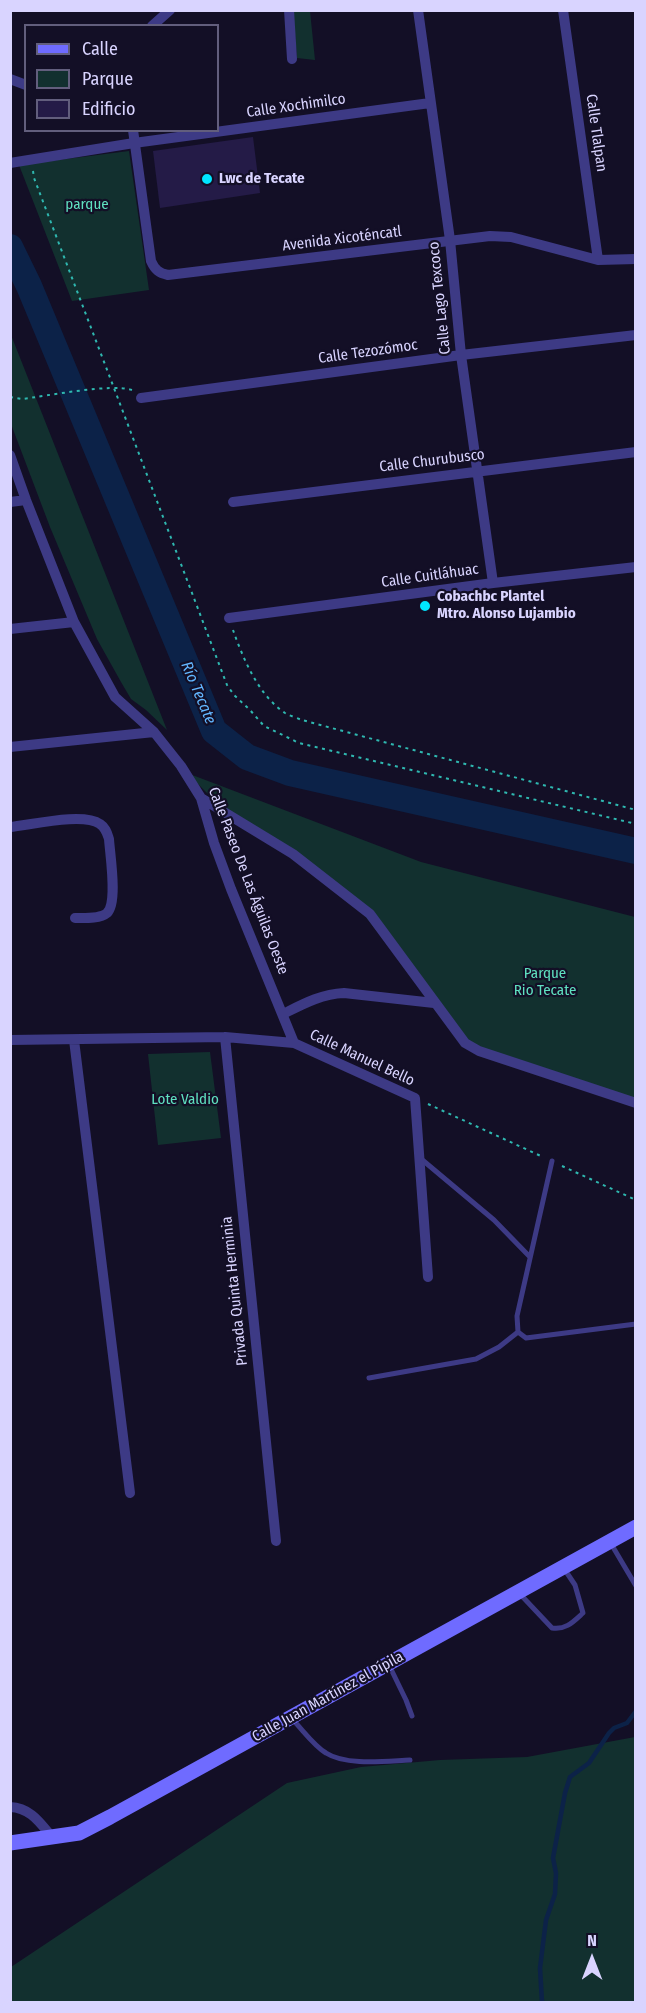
<!DOCTYPE html>
<meta charset="utf-8">
<style>
body{margin:0}
#map{position:relative;width:646px;height:2013px;overflow:hidden;background:#130f26;font-family:"Fira Sans Condensed",sans-serif}
canvas{display:block}
.frame{position:absolute;inset:0;border:12px solid #d9d4ff;pointer-events:none}
.legend{position:absolute;left:24px;top:24px;width:195px;height:108px;box-sizing:border-box;background:#130f26;border:2px solid #625e7d;margin:0;padding:8px 10px;list-style:none;font-size:18px;color:#d9d4ff}
.legend li{display:flex;align-items:center;gap:12px;height:30px}
.legend b{width:30px;border:2px solid #625e7d}
.north{position:absolute;left:562px;top:1929px;width:60px;height:60px;-webkit-text-stroke:4px #130f26;paint-order:stroke;rotate:0deg;font-size:16px;font-weight:700;line-height:24px;text-align:center;color:#d9d4ff}
.north::after{content:'';display:block;margin:auto;width:21px;height:27px;background:#d9d4ff;clip-path:polygon(50% 0,100% 100%,50% 72%,0 100%)}
</style>
<div id="map">
<canvas width="646" height="2013"></canvas>
<div class="frame"></div>
<ul class="legend">
<li><b style="height:8px;background:#6f6bff"></b>Calle</li>
<li><b style="height:16px;background:#12302f"></b>Parque</li>
<li><b style="height:16px;background:#241b47"></b>Edificio</li>
</ul>
<div class="north">N</div>
</div>
<script>
const ctx = document.querySelector('canvas').getContext('2d');
ctx.lineJoin = 'round';
function fillPath(path, color) { ctx.fillStyle = color; ctx.fill(path, 'evenodd'); }
function strokePath(path, color, width, dash) { ctx.strokeStyle = color; ctx.lineWidth = width; ctx.lineCap = dash ? 'butt' : 'round'; ctx.setLineDash(dash || []); ctx.stroke(path); }
function drawText(font, color, halo, rows, align = 'center') {
  ctx.font = font + ' "Fira Sans Condensed",sans-serif'; ctx.lineWidth = 4.5; ctx.setLineDash([]); ctx.textBaseline = 'middle'; ctx.strokeStyle = halo; ctx.fillStyle = color; for (const [text, x, y, turn = 0] of rows) {
    ctx.save(); ctx.translate(x, y); ctx.rotate((+turn || 0) * Math.PI / 180); ctx.textAlign = isNaN(turn) ? turn : align; if (halo) ctx.strokeText(text, 0, 0); ctx.fillText(text, 0, 0); ctx.restore();
  }
}
fillPath(new Path2D(`
 M293,11H310L315,60L297,58Z
 M129,151L149,290L72,301L19,165Z
 M10,335H11L167,730L146,710L131,699L121,682L97,639L50,527L11,424Z
 M187,773L421,862L635,917V1106L487,1054L461,1037L345,891L225,811Z
 M210,1052L221,1138L158,1145L148,1054Z
 M635,1737V2002H11V1967L287,1783L361,1767L440,1760L527,1757Z`), '#12302f');
strokePath(new Path2D(`
 M542,2002L540,1968L546,1920L555,1894L556,1873L553,1858L565,1793L570,1777L589,1763L609,1733L614,1728L627,1723L636,1711`), '#0c2248', 4.5);
strokePath(new Path2D(`
 M10,247L29,286L214,731L247,757L290,773L636,851`), '#0c2248', 26);
fillPath(new Path2D(`
 M253,137L260,193L160,208L153,151Z`), '#241b47');
strokePath(new Path2D(`
 M33,171L34,178L227,685L234,695L250,710L264,726L299,743L636,824
 M10,397L22,399C47,396 112,383 132,390
 M233,630C243,658 258,695 285,713C290,716 297,718 302,720L636,810
 M428,1104L543,1157
 M562,1166L636,1200`), '#2fb8b0', 2, [3, 4.5]);
strokePath(new Path2D(`
 M420,1158L494,1220L530,1257
 M552,1161L517,1316L518,1332L526,1338L636,1324
 M369,1378L476,1359L499,1347L518,1332
 M610,1542L636,1586
 M519,1593L552,1628C566,1630 573,1622 583,1613L575,1585L565,1570
 M389,1665L406,1700L412,1716
 M292,1719C303,1730 313,1745 326,1753C346,1766 386,1761 410,1760`), '#3d3a85', 5);
strokePath(new Path2D(`
 M289,10L292,59
 M418,10L450,240L461,355L493,583
 M563,10L598,260
 M152,26L170,10
 M10,79L26,85
 M133,130L151,261C155,270 159,273 168,275L490,236L511,237L598,260L636,259
 M10,163L134,143L430,103
 M141,398L461,355L636,335
 M10,455L26,500L74,622L115,697L154,732L181,766L201,798L214,843L231,889L294,1043
 M10,502L26,500
 M233,502L636,452
 M229,618L493,583L636,567
 M10,629L74,622
 M10,747L154,732
 M201,798L293,854L370,914L465,1043L479,1051L636,1103
 M10,827C31,825 83,812 100,824C106,828 107,833 109,839C110,855 118,903 107,913C100,919 84,918 75,918
 M283,1014C303,1004 321,994 344,993L434,1003
 M225,1037L276,1541
 M10,1040L225,1037L294,1043L415,1098L428,1277
 M74,1040L130,1493
 M10,1807C31,1808 40,1823 52,1837`), '#3d3a85', 10);
strokePath(new Path2D(`
 M10,1843L79,1833L110,1817L636,1527`), '#6f6bff', 15);
for (const [x, y, r, color] of [
 [207,179,6,"#00e5ff"],
 [425,606,6,"#00e5ff"]
]) { const dot = new Path2D(); dot.arc(x, y, r, 0, 2 * Math.PI); ctx.fillStyle = color; ctx.fill(dot); strokePath(dot, '#130f26', 2); }
drawText('15px', '#d9d4ff', '#130f26', [
 ["Calle Xochimilco",296,106,-8],
 ["Calle Tlalpan",596,133,82],
 ["Avenida Xicoténcatl",342,239,-7],
 ["Calle Lago Texcoco",440,298,-96],
 ["Calle Tezozómoc",368,352,-8],
 ["Calle Churubusco",432,461,-7],
 ["Calle Cuitláhuac",430,576,-8],
 ["Calle Paseo De Las Águilas Oeste",248,881,69],
 ["Calle Manuel Bello",362,1058,25],
 ["Privada Quinta Herminia",235,1291,-96],
 ["Calle Juan Martínez el Pípila",328,1697,-29]
]);
drawText('bold 15px', '#d9d4ff', '#130f26', [
 ["Lwc de Tecate",219,179],
 ["Cobachbc Plantel",437,597],
 ["Mtro. Alonso Lujambio",437,614]
], 'left');
drawText('15px', '#5fe0c0', '#130f26', [
 ["parque",87,205],
 ["Parque",545,974],
 ["Rio Tecate",545,991],
 ["Lote Valdio",185,1100]
]);
drawText('italic 16px', '#62b6ff', '#130f26', [
 ["Río Tecate",198,693,67]
]);
</script>
